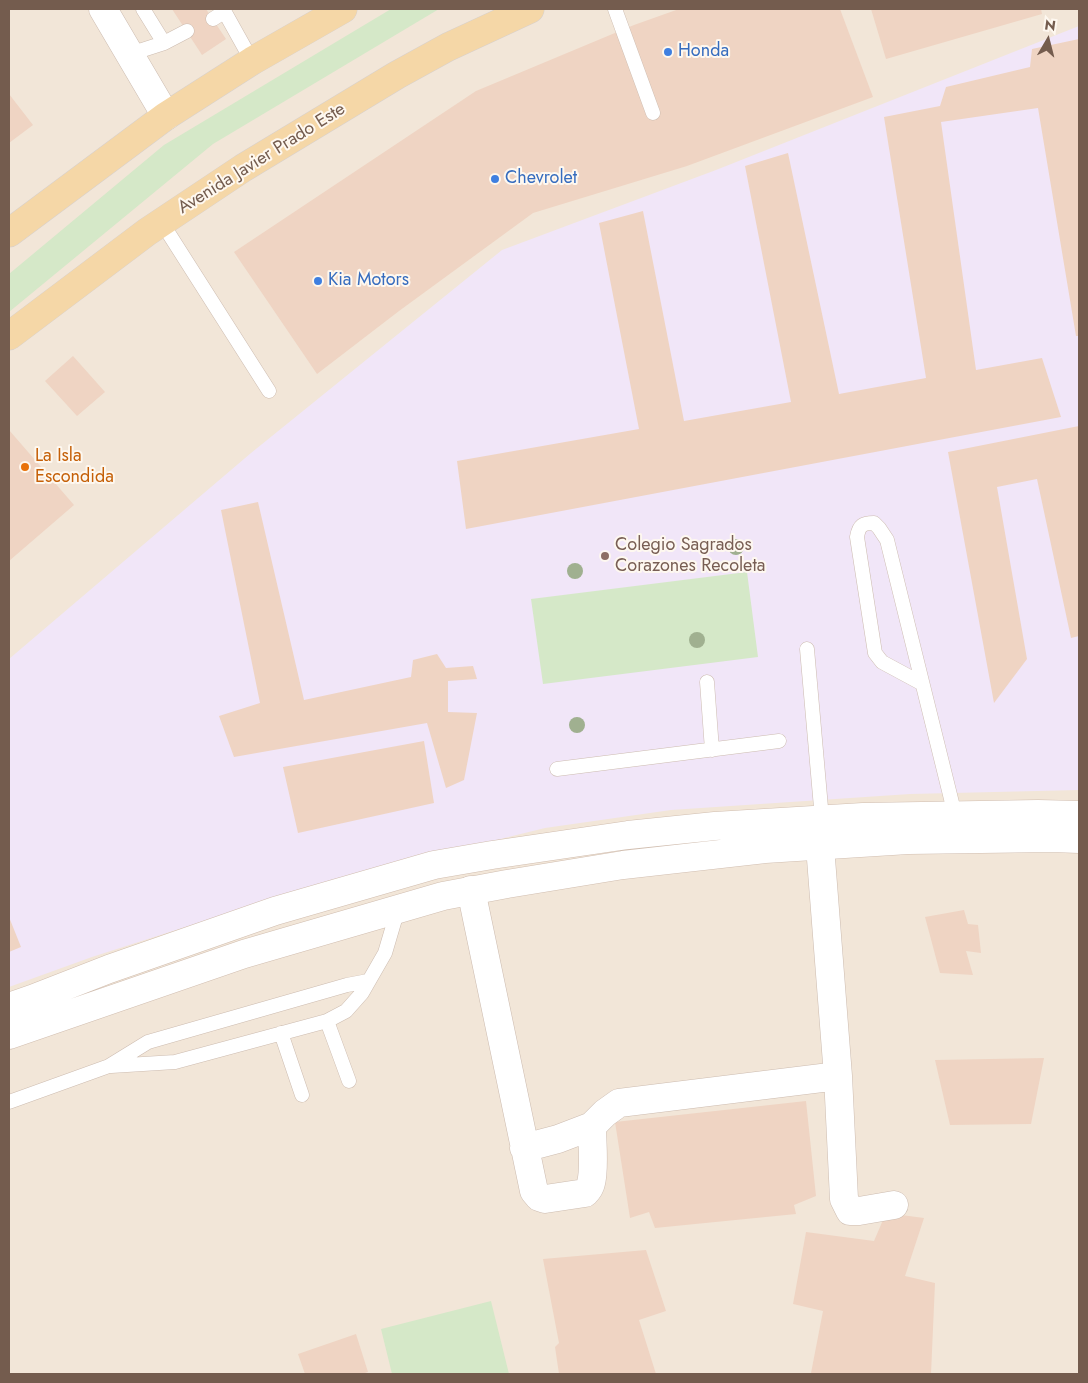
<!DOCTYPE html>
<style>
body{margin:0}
#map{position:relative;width:1088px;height:1383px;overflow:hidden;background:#fbf4e9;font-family:Jost,sans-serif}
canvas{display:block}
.frame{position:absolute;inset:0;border:10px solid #745c4e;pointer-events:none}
.north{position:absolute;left:1023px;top:15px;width:50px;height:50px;-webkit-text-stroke:4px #fef8f0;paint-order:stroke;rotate:8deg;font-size:14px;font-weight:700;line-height:20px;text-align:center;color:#745c4e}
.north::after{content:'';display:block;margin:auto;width:18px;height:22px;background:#745c4e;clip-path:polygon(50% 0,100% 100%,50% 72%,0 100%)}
</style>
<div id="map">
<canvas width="1088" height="1383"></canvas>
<div class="frame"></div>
<div class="north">N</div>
</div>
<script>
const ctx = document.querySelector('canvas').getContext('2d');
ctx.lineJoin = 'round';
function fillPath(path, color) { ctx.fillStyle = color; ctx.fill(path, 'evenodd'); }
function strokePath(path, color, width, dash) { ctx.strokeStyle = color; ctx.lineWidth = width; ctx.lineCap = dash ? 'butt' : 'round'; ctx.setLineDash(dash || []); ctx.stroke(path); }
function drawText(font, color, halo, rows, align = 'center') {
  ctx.font = font + ' Jost,sans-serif'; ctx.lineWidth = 4; ctx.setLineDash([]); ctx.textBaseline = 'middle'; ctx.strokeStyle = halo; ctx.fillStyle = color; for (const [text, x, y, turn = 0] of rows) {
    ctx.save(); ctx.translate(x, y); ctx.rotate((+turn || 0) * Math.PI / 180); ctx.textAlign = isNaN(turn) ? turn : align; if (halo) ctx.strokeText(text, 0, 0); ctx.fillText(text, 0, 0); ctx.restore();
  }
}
fillPath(new Path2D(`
 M9,9H1079V1374H9Z`), '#f2e6d8');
fillPath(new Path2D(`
 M1079,26V790L910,794L671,810L545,828L322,883L92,957L9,987V659L251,453L502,250L716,170Z`), '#f1e6f8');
fillPath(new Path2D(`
 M391,9H439L213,144L9,312V274L164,145Z
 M747,572L758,657L543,684L531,599Z
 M491,1301L509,1374H392L381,1329Z`), '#d5e8c8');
fillPath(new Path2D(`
 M172,9H206L226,39L202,55Z
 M679,9H840L873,97L687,166L533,213L399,311L317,374L234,252L476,91L634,25Z
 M871,9H1041L1042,14L886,59Z
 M1079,39V75H1078L1079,82V336H1076L1038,108L941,122L976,370L1042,358L1061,417L466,529L457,461L639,429L599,223L643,211L684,421L791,402L745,166L788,153L839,394L926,378L884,117L940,106L946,87L1030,67L1032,49Z
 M9,94L33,125L9,143Z
 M73,356L105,392L77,416L45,381Z
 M1079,426V636L1071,638L1037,479L997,487L1027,659L994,703L948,452Z
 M9,430L74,505L9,561Z
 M258,502L304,700L411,677L413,660L437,654L446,668L473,666L477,679L448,681V712L477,713L464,780L446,788L427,723L234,757L219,716L260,703L221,510Z
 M424,741L434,803L298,833L283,767Z
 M964,910L968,924L978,925L981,953L966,951L973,975L940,973L925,917Z
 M9,917L21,947L9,952Z
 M1044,1058L1031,1124L950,1125L935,1060Z
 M806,1101L816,1196L794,1205L796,1214L655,1228L649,1212L630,1218L615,1122Z
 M886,1213L924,1218L905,1276L935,1283L931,1374H824L811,1373L823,1311L793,1304L806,1232L874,1241Z
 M646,1250L666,1311L639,1320L656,1374H559L555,1347L559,1343L543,1259Z
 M356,1334L368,1372L362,1374H305L298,1354Z`), '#efd4c3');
const lane = new Path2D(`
 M143,9L164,43
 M223,9L252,61
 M615,9L653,113
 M213,19L224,12
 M130,54L164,43L187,31
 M162,223L269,391
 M807,649L822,819
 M707,682L712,750
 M921,683L882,662L875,653L857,537C859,525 863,523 874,523L879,528L887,540L955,815
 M557,769L779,741
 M327,1021L349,1081
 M281,1033L302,1095
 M111,1066L175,1062L327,1021L346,1011L362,993L385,953L398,909
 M9,1102L109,1066L148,1042L347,985L368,981`);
const street = new Path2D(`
 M103,9L166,116
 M820,846L838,1076L844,1199L850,1211H859L894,1205
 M471,890L534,1191L539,1197L545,1199L585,1193C588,1190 590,1188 591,1183C595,1169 592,1142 592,1126
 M524,1148L558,1139L592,1126L605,1113L619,1103L838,1076`);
const secondary = new Path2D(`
 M9,1007L32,999L109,969L275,911L434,865L492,855L628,835L715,826L863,817L1038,814L1079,815
 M9,1035L244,954L443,896L507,884L623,865L765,849L908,840L1052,838L1079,839`);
const primary = new Path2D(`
 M9,233L166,116L252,61L343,9
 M9,336L147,232L243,168L397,75L448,47L530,9`);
strokePath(lane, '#cdbcb0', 15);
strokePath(street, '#cdbcb0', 29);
strokePath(secondary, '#d1beb0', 29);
strokePath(primary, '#d8d1cd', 29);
strokePath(lane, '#fff', 14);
strokePath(street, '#fff', 28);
strokePath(secondary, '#fff', 28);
strokePath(primary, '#f5d7a7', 28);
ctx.fillStyle = '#a0b090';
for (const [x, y] of [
 [736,547],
 [575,571],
 [697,640],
 [577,725]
]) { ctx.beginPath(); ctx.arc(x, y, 8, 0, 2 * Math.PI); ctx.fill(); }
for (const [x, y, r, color] of [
 [668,52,5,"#3f7fe0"],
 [495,179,5,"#3f7fe0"],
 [318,281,5,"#3f7fe0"],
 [25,467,5,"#e8710a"],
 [605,556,5,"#8d6e63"]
]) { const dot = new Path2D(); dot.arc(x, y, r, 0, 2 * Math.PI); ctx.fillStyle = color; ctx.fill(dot); strokePath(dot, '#fef8f0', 2); }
drawText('18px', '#366cbe', '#fef8f0', [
 ["Honda",678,52],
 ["Chevrolet",505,179],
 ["Kia Motors",328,281]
], 'left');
drawText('18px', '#745c4e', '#fef8f0', [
 ["Avenida Javier Prado Este",262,159,-32]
]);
drawText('18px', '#c56008', '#fef8f0', [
 ["La Isla",35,457],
 ["Escondida",35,478]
], 'left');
drawText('18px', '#785e54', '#fef8f0', [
 ["Colegio Sagrados",615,546],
 ["Corazones Recoleta",615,567]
], 'left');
</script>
